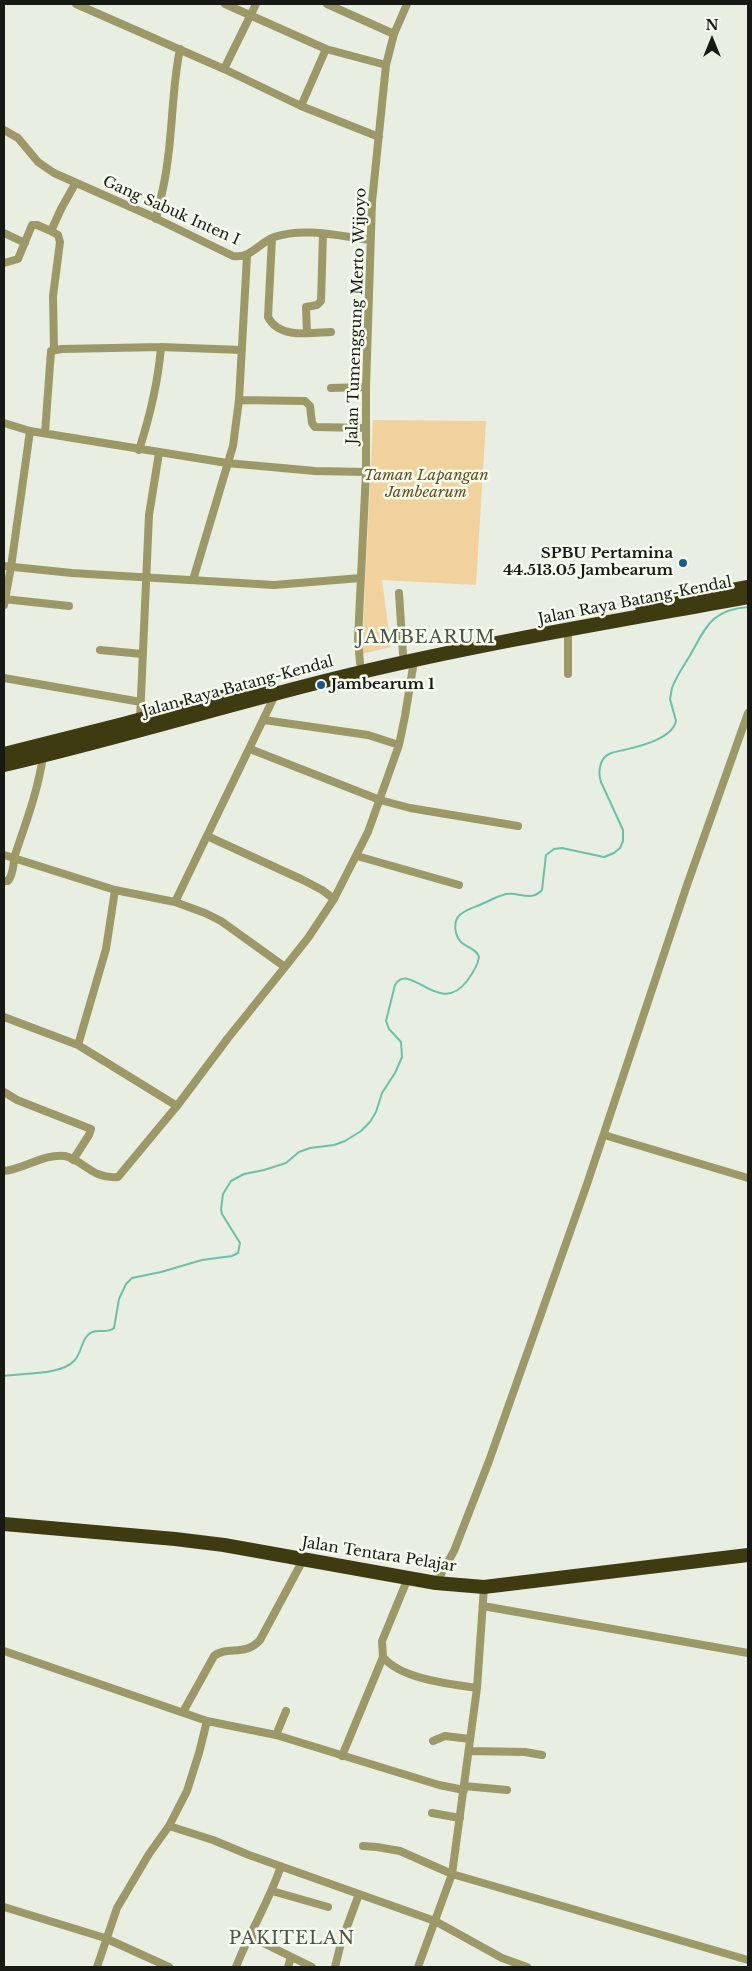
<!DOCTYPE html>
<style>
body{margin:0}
#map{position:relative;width:752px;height:1971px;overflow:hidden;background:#e8eee1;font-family:"Libre Baskerville",serif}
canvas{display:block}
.frame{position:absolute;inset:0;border:5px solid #171915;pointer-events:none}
.north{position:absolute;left:687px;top:15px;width:50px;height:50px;-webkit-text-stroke:4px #f5fbee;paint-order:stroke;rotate:0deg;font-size:14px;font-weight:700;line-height:20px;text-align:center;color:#171915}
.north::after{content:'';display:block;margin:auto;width:18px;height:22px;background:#171915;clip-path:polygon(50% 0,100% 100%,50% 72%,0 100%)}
</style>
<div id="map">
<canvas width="752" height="1971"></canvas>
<div class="frame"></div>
<div class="north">N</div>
</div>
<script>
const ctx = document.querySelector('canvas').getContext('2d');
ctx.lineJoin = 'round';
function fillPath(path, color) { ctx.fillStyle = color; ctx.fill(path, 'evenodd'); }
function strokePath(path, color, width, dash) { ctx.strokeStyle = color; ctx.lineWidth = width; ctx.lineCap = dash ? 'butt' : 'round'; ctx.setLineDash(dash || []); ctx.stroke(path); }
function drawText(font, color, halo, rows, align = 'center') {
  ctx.font = font + ' "Libre Baskerville",serif'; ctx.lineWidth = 5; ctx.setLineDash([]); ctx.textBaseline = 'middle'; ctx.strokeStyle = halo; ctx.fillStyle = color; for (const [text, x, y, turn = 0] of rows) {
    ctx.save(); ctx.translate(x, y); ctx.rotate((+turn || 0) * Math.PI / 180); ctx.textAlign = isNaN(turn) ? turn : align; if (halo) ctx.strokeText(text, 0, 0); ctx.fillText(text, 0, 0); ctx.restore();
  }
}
fillPath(new Path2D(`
 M373,420L486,421L476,585L382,580L391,647L362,654Z`), '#f2d29c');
strokePath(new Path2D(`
 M4,1376C23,1373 61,1375 74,1361C82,1353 81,1340 89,1334C97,1327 105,1335 114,1328L119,1299L126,1284L132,1278L161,1272L202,1260L232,1256L238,1253L240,1243L222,1214L221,1209L223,1194L231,1181L244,1174L264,1170L286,1163L299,1152L310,1148L334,1145L345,1141L361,1131L370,1122L376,1112L382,1093L395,1073L402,1057L401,1042L389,1029L386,1021L395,985C410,960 439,1018 467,981C472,974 478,966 479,957C475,945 460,949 456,933C451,911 470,910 484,903C491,900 498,896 506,894C520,892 531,902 542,890L546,855L554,849L562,848L604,857L614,853L620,848L623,841V830L601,782C598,773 599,759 609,754C613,752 619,751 624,750C640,746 672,739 676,721L670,699L672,688C676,677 683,667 689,657C706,628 710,610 748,607`), '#67c2ab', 2);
strokePath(new Path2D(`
 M76,4L224,69L256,4
 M225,4L326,49L386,65
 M327,4L394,34
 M224,69L301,106L379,137
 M301,106L326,49
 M4,130L18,138L38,162L54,173L151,216L233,256C250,259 259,243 274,237C304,227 339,236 370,240
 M156,219C160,201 165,183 167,165C173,126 172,87 180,49
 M51,231L58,235L60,242L53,296L54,350
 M4,233L25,243
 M272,238L268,317C279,339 310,333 331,332
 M4,263L18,259L32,225H37L51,231L61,209L75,184
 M307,333L306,307L317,305L321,301L323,234
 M331,388L366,387
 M239,400L305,401L310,406L312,423L315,427L366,428
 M4,423L30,431L227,463L315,471L366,472
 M45,433L51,351L62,349L161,347
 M139,450C150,416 158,383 161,347L242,350
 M4,566L72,573L274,585L361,578
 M193,580L233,446L239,400L247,256
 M399,593L403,654
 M4,599L69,606
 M4,605L11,567L30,431
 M568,630V674
 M100,650L142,654
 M360,663L358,639L366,472V387L372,202L386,65L394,34L407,4
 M4,678L141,702
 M140,719L149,515L159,453
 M264,720L368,735L399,745
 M250,749L380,800L410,808L518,826
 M207,836L303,880L322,890L334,899
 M4,855L115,890L175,902L205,913L221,921L285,967
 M357,856L459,885
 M4,881H8C14,874 13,863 15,855C26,822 38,791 43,756
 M175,902L276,693
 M4,1017L78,1045L177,1106
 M78,1045L106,949L115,890
 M4,1092L17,1100L91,1129L89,1135L73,1160
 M604,1135L748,1178
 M4,1171C24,1169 45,1153 65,1156C82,1159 93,1180 118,1177L177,1106L228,1038L285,967L308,938L334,899L368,832L399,745L405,716L414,661
 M408,1578L382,1641L383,1657C401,1679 449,1684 477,1688
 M436,1583L454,1551L489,1461L587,1184L687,885L748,713
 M483,1606L748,1653
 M4,1651L207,1721L276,1735L439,1785L464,1790
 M183,1712L214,1656C228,1645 245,1657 260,1640L303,1560
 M276,1735L286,1711
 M433,1741L445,1736L470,1739
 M469,1751L525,1752L542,1755
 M342,1756L383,1657
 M464,1786L507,1790
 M432,1813L460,1818
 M169,1826L213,1840L249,1855L435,1921L502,1958L527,1967
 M363,1846L377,1847L400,1851L452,1874L748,1960
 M272,1891L328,1907
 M4,1907L105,1938L169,1967
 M249,1936L312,1967
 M97,1967L117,1908L149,1854L169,1826L187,1791L199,1753L207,1721
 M236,1967C249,1933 269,1902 281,1866
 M288,1967L291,1957
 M335,1967L341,1943L359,1894
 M418,1967L452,1874L477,1688L484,1587`), '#9c9966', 8);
strokePath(new Path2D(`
 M642,607L748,587
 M4,754L123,724L259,687
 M4,765C121,738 236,702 353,674C483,643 616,621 748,597
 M4,1524L175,1539L224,1545L436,1583L484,1587L748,1555`), '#3f3b10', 14);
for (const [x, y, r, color] of [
 [683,563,5,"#145c90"],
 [321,685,5,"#145c90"]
]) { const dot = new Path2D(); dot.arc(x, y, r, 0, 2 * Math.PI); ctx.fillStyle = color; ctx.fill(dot); strokePath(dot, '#f5fbee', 2); }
drawText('15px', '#171915', '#f5fbee', [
 ["Gang Sabuk Inten I",171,211,24],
 ["Jalan Tumenggung Merto Wijoyo",357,316,-88],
 ["Jalan Raya Batang-Kendal",635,601,-11],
 ["Jalan Raya Batang-Kendal",238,687,-15],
 ["Jalan Tentara Pelajar",379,1555,9]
]);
drawText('italic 15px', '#654b19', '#f5fbee', [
 ["Taman Lapangan",426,476],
 ["Jambearum",426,493]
]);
drawText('bold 15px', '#171915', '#f5fbee', [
 ["SPBU Pertamina",673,554],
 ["44.513.05 Jambearum",673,571],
 ["Jambearum 1",331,685,"left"]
], 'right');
ctx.letterSpacing = '1px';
drawText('18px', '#4e5348', '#f5fbee', [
 ["JAMBEARUM",426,638],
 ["PAKITELAN",292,1939]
]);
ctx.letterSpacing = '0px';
</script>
